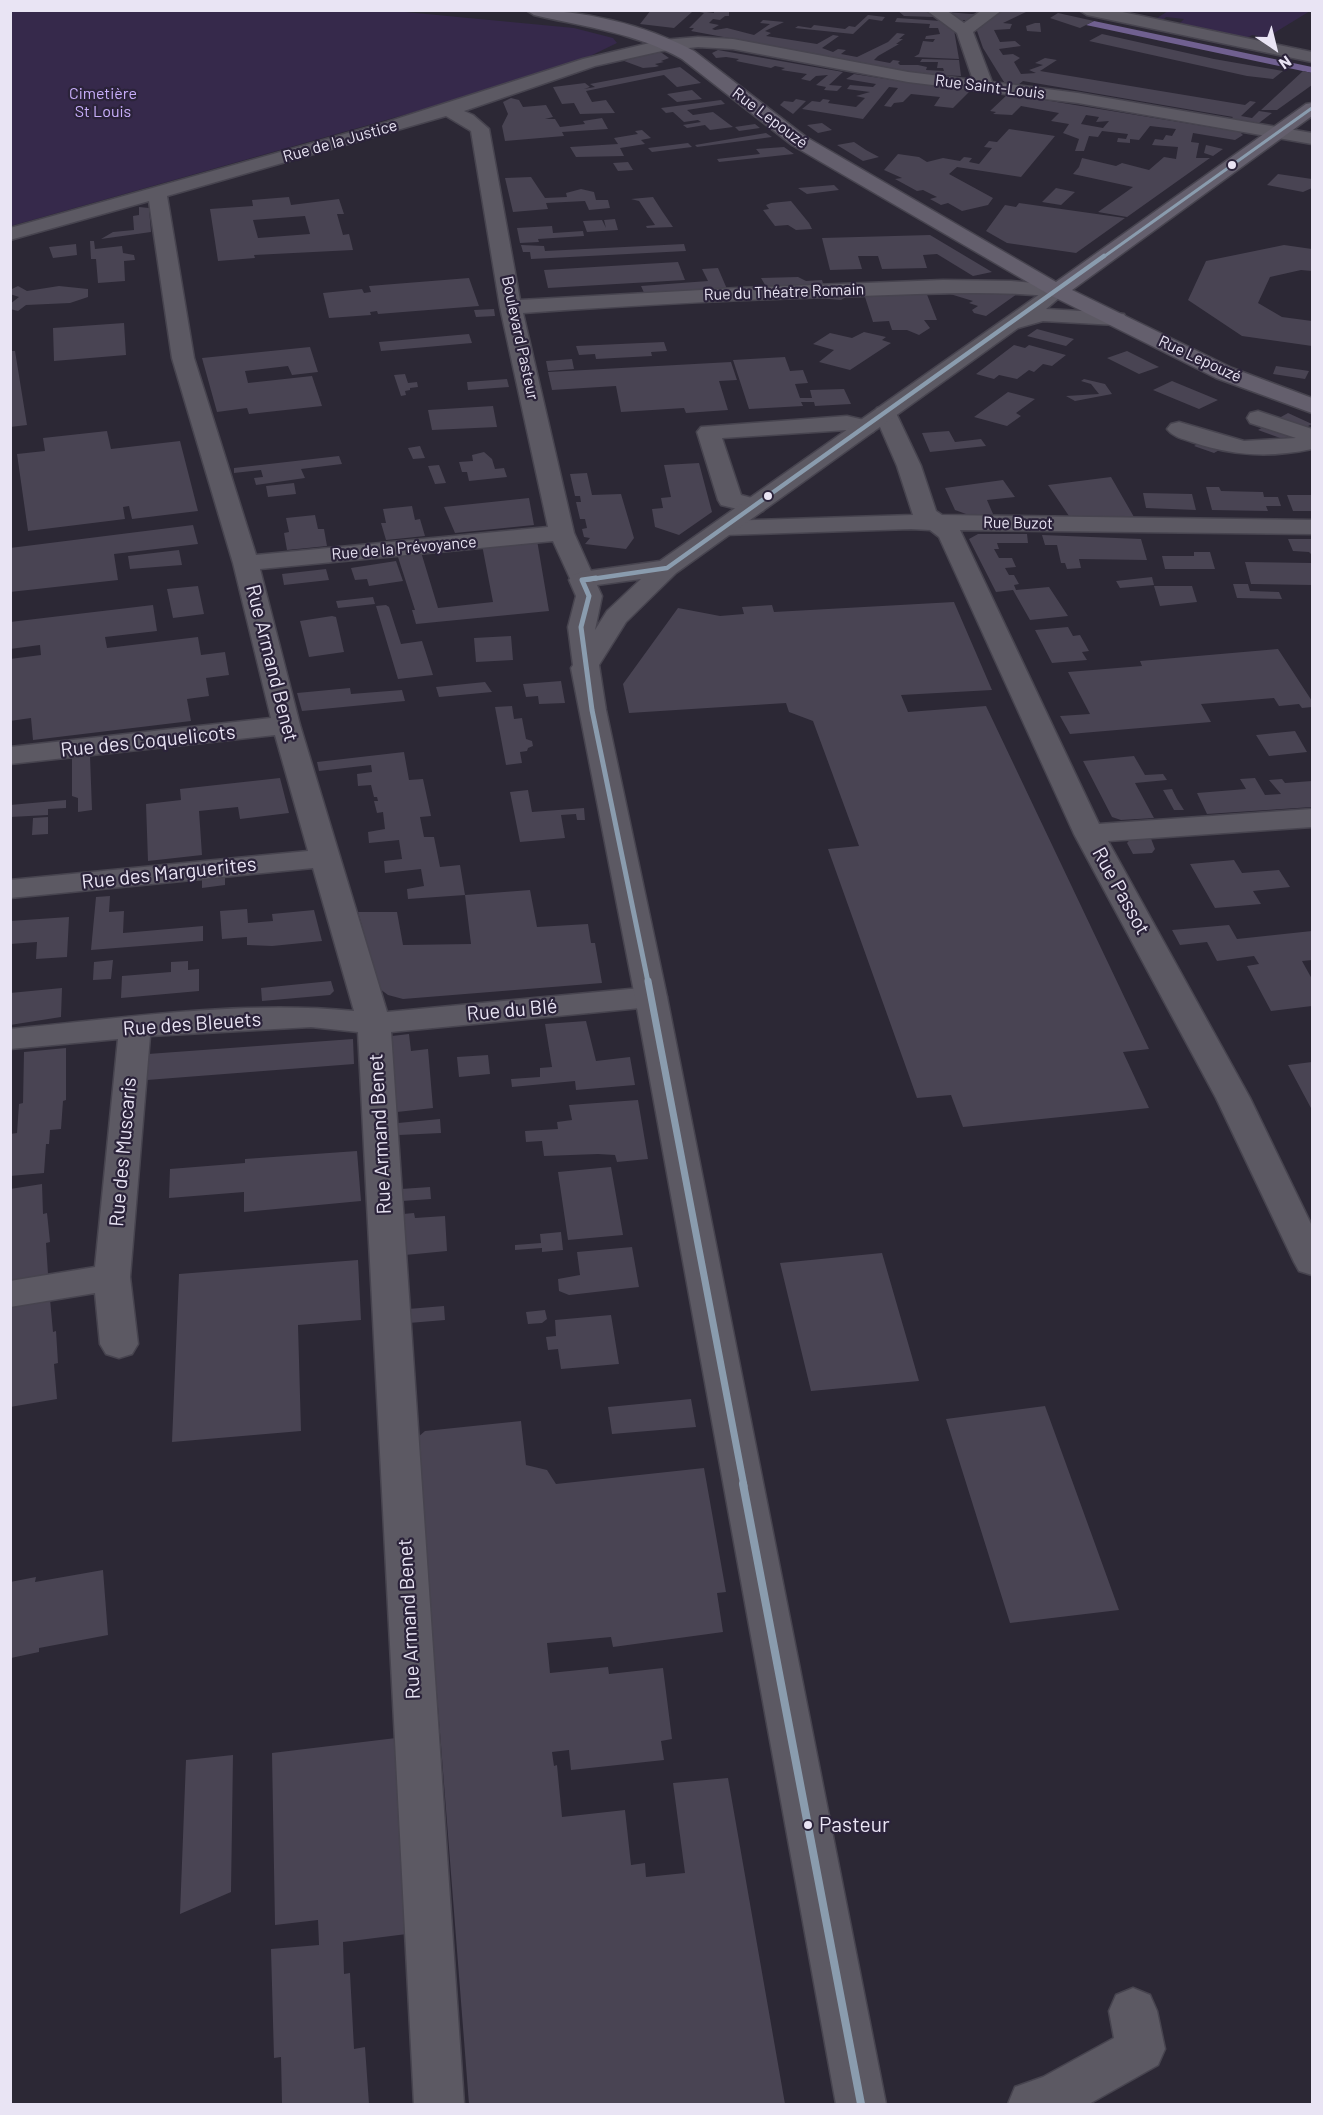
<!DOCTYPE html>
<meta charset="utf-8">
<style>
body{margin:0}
#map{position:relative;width:1323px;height:2115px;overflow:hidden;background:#2c2835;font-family:Barlow,sans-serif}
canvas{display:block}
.frame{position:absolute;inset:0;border:12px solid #e9e4f4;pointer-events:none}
.north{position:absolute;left:1245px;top:18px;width:60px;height:60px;-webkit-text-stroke:4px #2b233a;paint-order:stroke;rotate:145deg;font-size:16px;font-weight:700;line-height:24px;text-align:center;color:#e9e4f4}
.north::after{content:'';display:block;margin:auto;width:21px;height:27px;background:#e9e4f4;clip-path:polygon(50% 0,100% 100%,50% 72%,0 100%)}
</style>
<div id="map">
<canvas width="1323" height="2115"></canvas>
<div class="frame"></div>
<div class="north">N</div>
</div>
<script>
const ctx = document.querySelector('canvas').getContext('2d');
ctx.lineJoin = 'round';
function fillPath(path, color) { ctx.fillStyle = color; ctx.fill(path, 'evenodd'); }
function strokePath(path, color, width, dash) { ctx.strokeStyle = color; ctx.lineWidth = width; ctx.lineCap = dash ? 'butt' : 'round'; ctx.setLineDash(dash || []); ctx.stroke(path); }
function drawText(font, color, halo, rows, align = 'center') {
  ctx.font = font + ' Barlow,sans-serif'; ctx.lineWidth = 4.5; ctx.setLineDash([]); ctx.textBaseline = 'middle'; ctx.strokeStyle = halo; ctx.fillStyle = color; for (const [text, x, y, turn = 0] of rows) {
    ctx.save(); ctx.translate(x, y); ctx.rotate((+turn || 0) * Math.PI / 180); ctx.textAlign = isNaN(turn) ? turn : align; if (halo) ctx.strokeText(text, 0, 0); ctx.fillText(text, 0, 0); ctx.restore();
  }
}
fillPath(new Path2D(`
 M11,11H395L574,28L613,38L617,43L586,58L464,98L11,226Z
 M1168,11H1310L1261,41L1254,40L1258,36L1252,35L1247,38L1179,24L1184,19L1166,17L1162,21L1157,18Z`), '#36294b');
fillPath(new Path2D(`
 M1094,21L1312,67V73L1086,25Z`), '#706090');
fillPath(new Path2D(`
 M651,10H680L692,12L674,28L640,24Z
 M692,10L714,13V10H729V16H725L720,20L713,19L709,23L719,25L712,29L715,30L727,28L754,35L770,24L760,23L763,20L784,22L765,31L771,33L766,36L817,44L833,35L839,36L822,48L833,52L838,49L846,50L841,54L857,57L888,42L897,33L905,34L899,39H903L896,44H899L878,56L874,60L890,63L893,60L900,61L898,63L900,65H918L927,67L926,70L944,71L943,68H937L938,62H920L922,59L959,60L961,76L922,74L691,31L694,28H689L704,13Z
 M897,10H924L934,17L904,16Z
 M1002,10L1026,12L1003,23L1012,24L1010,29L994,30L1000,42L1015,41L1021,46L999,49L1003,55L1013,54L1020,58L1014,62L1021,74L1036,73L1029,70L1043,65L1035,63L1045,58L1057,60L1040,71L1245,105L1250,101L1256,102L1241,116L1252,118L1259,111L1272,113L1259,123L1252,124L1230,120L1233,117L1023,81L1018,85L1004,82L983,48L976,28Z
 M945,12L972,14L980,13L969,20H957Z
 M1058,13L1094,21L1080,28L1050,18Z
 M868,15L885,17L882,21L869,19L853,34L795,28L798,26L811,28L814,25L845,29L849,26L855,27Z
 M897,18L941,21L954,30L959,59L914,57L919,54L923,41L933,42L935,39H925L926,36L940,34L938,28H929L930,24L895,22Z
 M1035,23H1040L1041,32L1027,31L1026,26Z
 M1102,34L1214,59L1283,71L1273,79L1247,76L1089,41Z
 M718,50L843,72L829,85L842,86L837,91L824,90L826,87L816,85L828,75L816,76L810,81L801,79L807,74L781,70L785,68L775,66L771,68L736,61L739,59L726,57L716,58L712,53Z
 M650,52L662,53L669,58L661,61L664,62L655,64L659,66L655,67L643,68L624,61Z
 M680,67L701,83L677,87L664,75L586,91L592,102L606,100L615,113L580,114L574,103L562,104L553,87L585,83L590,87L584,89L595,87L590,84Z
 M1303,71L1312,73V85L1277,110H1261Z
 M854,74L912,83L971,90L953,108L934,106L940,97L911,94L903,102L894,103L891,107L884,106L898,88L889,87L863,119L802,109L812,101L820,102L823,99L830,100L828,103L856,107L865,98L856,96L870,92L847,89L850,85L873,87L876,84L846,79Z
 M692,90L702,99L677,102L667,94Z
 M1008,94L1240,132L1243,135L1235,140L1193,133L1191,142L1199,143L1196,158H1210L1127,217L1098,212L1133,187L1073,174L1079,167L1082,158L1116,166L1122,163L1149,170L1164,157L1176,159L1178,147L1152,145L1155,139L1163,140L1166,135L1172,136L1176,129L1150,126L1139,140L1130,139V143L1117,142L1118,138L1126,139L1128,134L1102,131L1098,137L1089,136L1084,151H1075L1079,139L1063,133L1069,124L1051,121L1059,113L1021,106L1012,115L993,114L996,112L990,111ZM1086,115L1099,117L1096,122L1109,121L1103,128L1081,124Z
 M511,98L519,100L523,107L546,105L553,117L545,119H555L560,127L585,124L583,121L602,118L608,129L562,132L564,136L505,141L502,126L508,114L503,102Z
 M796,99L806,101L793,114L780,105L784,101L793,102Z
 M721,100L725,104L687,110L693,115L713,112L733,127L710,130L705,125L687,128L683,125L701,122L698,120L684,122L673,112L666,113L661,108Z
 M822,123L832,130L818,133L807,125Z
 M755,124L760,128L739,131L735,127Z
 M1009,129L1055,136L1021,177L957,167L949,174L993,198L988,205L962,211L948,203L941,205L930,199L937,197L923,190L917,191L895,179L902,178L884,170L898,154L919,157L927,162L943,158L960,161L964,157L972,158L969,162L979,164L992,148L984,147L989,141L997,142Z
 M642,130L651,138L641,140L645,144L620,148L624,156L576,157L570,147L618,144L614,138L638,134L635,131Z
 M766,133L772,137L697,147L695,145Z
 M854,142L866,150L879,157L863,161L837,145Z
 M688,143L692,147L652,152L648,148Z
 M1206,145L1223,149L1213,156L1204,153Z
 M784,147L794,154L719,162L717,159L760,154L756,149Z
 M628,162L633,170L618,171L613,163Z
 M1278,174L1312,179V188L1303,192L1267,185Z
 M531,177L545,198L567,197L566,193L581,189L594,192L596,200H608L610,208L589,210L585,201L546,203L548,209L513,212L505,178Z
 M834,185L839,190L807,194L798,188Z
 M1056,188L1075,192L1061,205L1042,202Z
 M289,197L291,205L339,199L344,214H337L343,235L349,234L353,250L254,255L255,258L218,261L210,209L253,206L252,200ZM305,216L310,234L258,238L253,220Z
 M653,197L662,211L673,227L647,228L646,226L655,225L639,201L631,199Z
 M791,201L809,223L812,229L796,230L788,225L775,226L763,210L769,209L766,205L771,203Z
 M1019,203L1125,218L1076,253L1007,243L986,231L1005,205L1016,207Z
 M139,207L149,208L151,232L101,239L113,232L134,230L133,216L139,215Z
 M615,219L618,230L587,232L583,221L602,220L606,228L604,220Z
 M552,226L553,233L583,231L584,236L538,239L539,242L520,243L517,228Z
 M930,235L992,272L973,276L937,254L923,255L927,268L882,269L878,256H858L862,269L830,270L822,238Z
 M90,241H94L95,249L122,246L123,253L134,255L135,260L124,261L125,281L98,283L96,259H91Z
 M76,244L77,255L53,258L49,247Z
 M684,244L686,251L531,259L530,252H523L521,245L544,246L545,251Z
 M1284,245L1312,249V271L1301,270L1270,277L1258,303L1282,317L1312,321V346L1242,336L1188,300L1206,261Z
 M678,262L685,280L548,288L544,270Z
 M718,268L727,289L645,295L641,286L708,281L702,269Z
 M798,277L806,281L822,280L824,287L767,288L761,278Z
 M469,278L479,306L378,314L377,311L370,312L371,315L329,318L323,293L362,289L364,293L371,292L369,286Z
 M18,286L27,291L59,286L88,289V297L70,303L26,305L18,311L10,309V304L19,297L10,294V290Z
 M1013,290L1017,294L986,316L974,313L972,310L978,306L969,303L973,301L950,294L938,295L935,292Z
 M926,292L937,320H924L930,328L919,335L907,330H892L889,321L873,322L864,294Z
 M846,295V297L841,300L817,298V296Z
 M494,309L495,316L476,317L474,310Z
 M124,323L126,355L54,361L53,328Z
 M1037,329L1074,339L1066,346L1027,336Z
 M864,332L886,337L882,340L891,343L850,370L819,362L834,350L813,344L830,333L852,338Z
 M469,334L472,343L381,351L379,342Z
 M664,342L667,351L651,352L652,356L596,359L595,354L579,355L576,346Z
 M1014,345L1025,348L1029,345L1066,355L1052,366L1043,364L1034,372L1029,370L1017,379L999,375L994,379L976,374Z
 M310,347L318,372L292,375L288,366L245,371L248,383L312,376L322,406L249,414L247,408L217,412L202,358Z
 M10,351H15L27,425L10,427Z
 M1127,351L1159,367L1139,374L1107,358Z
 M785,357L790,371L803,370L808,383L795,384L800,398H812L810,390L844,389L851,404L815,406L814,402H801L803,406L749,409L733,360Z
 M572,359L574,369L548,371L546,361Z
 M731,362L737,380L719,381L728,410L686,413L684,408L621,412L616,386L552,390L548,372Z
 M1276,366L1309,371L1305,379L1273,374Z
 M405,374L408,383L417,382L418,387L410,388V390L405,391L406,395L401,396L394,375Z
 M507,379L509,387L468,390L467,382Z
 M1084,379L1105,384L1112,394L1075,401L1066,396L1099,394L1091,384L1081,381Z
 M1172,381L1218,400L1199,409L1153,390Z
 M1008,392L1035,399L1016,413L1021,416L1007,426L974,417Z
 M493,406L497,427L432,430L428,410Z
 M1288,413L1312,424L1283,439L1258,430Z
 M107,431L111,449L180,441L198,511L132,519L129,506L123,507L125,519L28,531L17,454L45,451L43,438Z
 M949,431L955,442L981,439L986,446L930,452L922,433Z
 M1217,433L1237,440L1214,453L1194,446Z
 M420,446L425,458L413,459L408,448Z
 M484,452L492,459L495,469L504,468L507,477L469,481L467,472H462L459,462L473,461L472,455Z
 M339,456L342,464L301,469L305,478L256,485L254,478L263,477L261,470L234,473V468Z
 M699,463L712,512L679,535L655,527L652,509L663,508L661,498L671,497L664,465Z
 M439,465L446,483L435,484L428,466Z
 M587,473L592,495L621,494L634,538L626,549L585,544L590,538L584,537L582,529L587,528L585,519H580L576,502H581L580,496H575L570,474Z
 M1111,477L1134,517L1069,516L1048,485Z
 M1003,480L1015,497L987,500L993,514H966L955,510L945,488Z
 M294,483L296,494L268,497L266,486Z
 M1206,487H1219L1221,491L1263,492L1264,497H1278L1281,506H1266L1268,511L1212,510Z
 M1143,493L1192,494L1196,510L1146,508Z
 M1287,495H1312V511H1293Z
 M529,498L534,525L455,533L444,507Z
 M412,506L415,520L420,519L425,536L386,540L381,523H386L383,509Z
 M315,515L318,529H324L327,546L287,550L284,533L289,532L286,518Z
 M193,525L198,544L114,554L118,580L10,592V548Z
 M978,534H1027L1028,543H997L999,549H994L999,558H1012L1016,567L1005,568L1009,575H1014L1019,584L1014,585L1016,590L1049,587L1068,616L1030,620L1013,590L996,592L969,539Z
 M1042,535L1141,539L1147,560L1079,559L1081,568L1067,569L1065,563H1061L1057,545H1045Z
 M1288,539H1312V555L1309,552L1293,551Z
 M537,540L549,611L416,624L412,610H415L397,554L421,552L438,608L493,602L482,545Z
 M179,550L182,565L130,569L128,556Z
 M1194,552H1210L1215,569H1165L1162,556H1194Z
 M396,561L403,581L369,586L367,579L355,580L351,568Z
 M1245,562L1312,563V585L1251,584Z
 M326,569L329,580L284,585L282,574Z
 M1152,577L1154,585L1120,588L1116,581Z
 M1233,584H1248L1250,591L1279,592L1282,599L1237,598Z
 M198,586L204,614L173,618L167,589Z
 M1154,586H1192L1197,602L1160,606Z
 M373,597L375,604L338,608L336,601Z
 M954,602L992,690L901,695L908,712L986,706L1149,1049L1123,1052L1149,1108L963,1127L951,1095L917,1098L828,849L859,846L813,721L789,712L786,703L629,713L623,684L678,608L720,616L744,614L742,607L772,605L774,612Z
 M153,605L157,631L105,637L107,648L198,637L201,655L225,652L229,675L206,678L209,696L187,699L191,721L33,740L31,718L10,721V659L41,655L40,645L10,649V622Z
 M386,605L389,607L401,644L422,641L433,675L398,679L376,606Z
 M332,616L336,617L344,652L309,657L300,621Z
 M1068,627L1073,636L1080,635L1089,651L1082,652L1087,660L1052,663L1035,630Z
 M511,636L513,660L476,662L474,638Z
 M1278,649L1312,701V707L1302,708L1299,704L1279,706L1274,698L1201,704L1211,722L1070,734L1060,716L1090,714L1068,672L1142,666L1140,661Z
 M561,681L565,703L539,704L538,696L526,697L523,684Z
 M485,682L492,692L439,697L436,687Z
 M350,688L351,694L402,690L405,701L302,711L297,693Z
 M512,706L514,719L522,718L526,739L532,741L533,746L528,748L527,751L520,752L522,763L506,765L495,707Z
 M1295,731L1307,752L1269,756L1256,735Z
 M404,752L409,780L423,779L431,816L420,817L424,837H434L440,867L460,865L465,895L408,899L407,889L424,886L421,869L385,873L384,861L402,859L399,840L369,843L368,832L385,829L383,812L377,813L374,801H378L377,797H374L371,785L358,786L357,774L372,772L371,765L319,771L317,762Z
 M90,756L92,810L78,812V798L72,796V758Z
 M1134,756L1145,775L1163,774L1167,780L1135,783L1154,818L1121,820L1112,817L1083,761Z
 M280,778L289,813L240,819L238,807L199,811L202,855L148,861L146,804L181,800L180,789Z
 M1255,778L1265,795L1281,794L1269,780L1282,779L1285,783L1312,781V807L1207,814L1197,793L1246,789L1240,779Z
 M1172,789L1177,799L1184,810H1174L1163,790Z
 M528,790L532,812L584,808L585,820H577L576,814L561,815L565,838L520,842L510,792Z
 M66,800V808L48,809V815L10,817V805Z
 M48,817V834L32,835L33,818Z
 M1150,836L1155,849L1152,853L1133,854L1127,843L1132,837Z
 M1234,860L1242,873L1279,870L1290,887L1253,891L1261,904L1215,908L1190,864Z
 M225,876V885L202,888V879Z
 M530,890L537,927L588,924L591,943H595L602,983L403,999L388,995L380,989L358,912H397L403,945L471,944L465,895Z
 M110,896L109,912L124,911L123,933L203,926V941L91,950L96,897Z
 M247,909L248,923L273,921L272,914L314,910L322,941L272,946L247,945V937L222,939L220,911Z
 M69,917L67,957L36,959L37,942L10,944V921Z
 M1229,925L1237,939L1312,931V960L1302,961L1312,979V1006L1271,1011L1247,966L1259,964L1254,956L1217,961L1207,942L1180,945L1172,930Z
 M113,960L111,979L93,980L94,962Z
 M188,961V970L199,969V991L121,998L122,976L171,972V962Z
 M331,981L334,991L330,995L262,1001L261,988Z
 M62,988L61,1017L10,1025V993Z
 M586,1021L596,1061L630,1057L635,1085L576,1090L575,1081L512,1087L511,1079L540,1077V1068L552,1067L545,1024Z
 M409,1034L411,1051L428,1049L433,1108L397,1112L392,1036Z
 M353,1039L354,1064L147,1080L148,1054Z
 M66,1048V1100L63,1101L61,1129L50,1130L49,1144H46L44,1173L10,1176V1134L17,1133L19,1104L23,1103L24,1052Z
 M488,1055L490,1074L459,1077L457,1057Z
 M1312,1062V1110L1288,1065Z
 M638,1100L648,1159L617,1162L615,1155L598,1154L544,1156L542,1141L526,1142L525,1131L558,1129L557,1122L572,1120L569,1105Z
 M440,1119L441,1133L399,1135L398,1123Z
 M357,1151L361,1201L244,1212V1192L169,1198L170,1169L245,1163V1159Z
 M611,1167L623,1235L568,1240L558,1172Z
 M42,1184L43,1214L47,1213L50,1242L46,1243L48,1274L10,1281V1189Z
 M430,1187L431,1199L402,1201L401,1189Z
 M414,1213L415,1218L445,1216L447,1251L405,1255L403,1214Z
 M561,1232L563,1250L542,1252V1248L515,1250V1245L541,1243L540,1234Z
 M632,1247L639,1287L569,1295L559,1291L558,1279L580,1275L577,1252Z
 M882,1253L919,1381L811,1391L780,1263Z
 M358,1260L361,1320L298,1325L301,1431L172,1442L179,1274Z
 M50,1299L53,1332L56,1331L58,1363L54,1364L57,1399L10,1407V1305Z
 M444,1306L445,1320L409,1323L408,1309Z
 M545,1310L547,1319L542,1323L528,1324L526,1312Z
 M611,1315L619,1364L561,1369L558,1349L548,1350L546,1337L556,1336L555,1320Z
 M691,1399L696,1427L612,1434L608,1407Z
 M1045,1406L1119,1610L1010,1623L946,1419Z
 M521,1421L526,1465L547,1470L556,1484L704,1468L726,1592L717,1593L723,1632L613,1647L611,1637L547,1643L550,1673L608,1667L609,1674L663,1668L672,1739L661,1741L664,1760L571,1770L569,1750L552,1752L554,1766L557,1765L562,1817L625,1810L631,1865L645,1863L646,1877L685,1873L673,1783L728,1778L785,2104H469L417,1438L425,1431Z
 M103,1570L108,1635L39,1648V1652L11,1658L10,1582L36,1577L35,1582Z
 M396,1738L407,1934L343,1942L344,1974L350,1973L354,2049L365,2047L369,2104H282L281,2057L274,2058L271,1949L319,1945L318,1920L275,1925L272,1753Z
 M233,1755L231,1892L180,1914L186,1760Z`), '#494453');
const minor = new Path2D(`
 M926,10H946L964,23L982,10H1002L973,32L992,82L1078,93L1312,133V144L1078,103L908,82L733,49L698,47L662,51L595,66L464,111L473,115L489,129L520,300L738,288L943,280L1011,281L1057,285L1064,287L1067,291L1064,295L1057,297C991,290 926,294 861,296C748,299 635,305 523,313L574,533L595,580L591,585L582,588L573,585L553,541L260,569L300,725L387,1012L651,987L662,990L667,997L662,1004L651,1007L391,1032L464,2104H414L358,1032L311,1027L150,1036L130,1277L138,1344L132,1354L119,1358L106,1354L100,1344L95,1293L10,1307V1281L95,1267L118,1039L10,1049V1029C124,1018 241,1000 354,1011L313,868L10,898V880L308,851L275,735L10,764V747L271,718L233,563L172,358L149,201L10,240V228L387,122L583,59L662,40L698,37L733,39L908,72L973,80L957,33ZM446,116L471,131L500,307L548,527L256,555L194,358L167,196Z
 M1079,10H1113L1312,52V62L1087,15Z
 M885,406L893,408L896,413L921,466L936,511L942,515L1312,520V534L960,530L1099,824L1312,809V827L1108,841L1250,1098L1312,1226V1275L1299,1271L1294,1262L1216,1098L1074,834L939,537L930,530L911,529L724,535L715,533L712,528L715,523L724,521L913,515L897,466L874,413L877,408Z
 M1258,411L1312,429V449C1270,458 1233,456 1192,442C1183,439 1173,437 1167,429L1171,424L1179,422L1244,441L1296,438L1250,423L1247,418L1250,413Z
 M847,416L873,422L877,427L873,432L865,434L847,430L722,438L741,495L763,501L766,506L763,511L754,513L721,505L718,500L697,432L701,427Z
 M1133,1988L1150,1995L1157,2011L1165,2049L1158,2065L1089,2104H1008L1015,2087L1043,2077L1114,2038L1109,2011L1116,1995Z`);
const tertiary = new Path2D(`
 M1057,285L1064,287L1067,291L1046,309L1116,313L1124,314L1127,319L1124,324L1116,325L1043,321L1018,328L676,573L626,622L599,665L606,710L667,997L886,2104H836L635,997L571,668L573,665L568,627L576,596L569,580L573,575L582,572L660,561L1050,287ZM641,579L607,611L595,630L602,596L597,585Z`);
const secondary = new Path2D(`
 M526,10C583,10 644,24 694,51L806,137L1056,282L1306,104L1312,103V116L1072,290L1232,368L1312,398V413L1216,378L1050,295L792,145L682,59C636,33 585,27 534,15Z`);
strokePath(minor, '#47444f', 3);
strokePath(tertiary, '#47444f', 3);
strokePath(secondary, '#47444f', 3);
fillPath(minor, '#5c5963');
fillPath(tertiary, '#5c5963');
fillPath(secondary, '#645f6d');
strokePath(new Path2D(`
 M1102,258L1312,108`), '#8a9cae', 3);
strokePath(new Path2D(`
 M585,580L667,568L1104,256`), '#8a9cae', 4.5);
strokePath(new Path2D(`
 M596,578L582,580L589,596L581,627L592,710L648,982`), '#8a9cae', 5);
strokePath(new Path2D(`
 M648,981L744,1486`), '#8a9cae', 7);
strokePath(new Path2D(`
 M743,1484L861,2104`), '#8a9cae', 8);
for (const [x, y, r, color] of [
 [1232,165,5,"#e9e4f4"],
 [768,496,5,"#e9e4f4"],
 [808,1825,5,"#e9e4f4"]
]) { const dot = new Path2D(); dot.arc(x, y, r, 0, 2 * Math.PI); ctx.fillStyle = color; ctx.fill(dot); strokePath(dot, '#2b233a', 2); }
drawText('16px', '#e9e4f4', '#2b233a', [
 ["Rue Saint-Louis",990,87,7],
 ["Rue Lepouzé",770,118,37],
 ["Rue de la Justice",340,141,-16],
 ["Rue du Théatre Romain",784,292,-2],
 ["Boulevard Pasteur",520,338,78],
 ["Rue Lepouzé",1200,359,25],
 ["Rue Buzot",1018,523,1],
 ["Rue de la Prévoyance",404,548,-5]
]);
drawText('16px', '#c9affc', '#2b233a', [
 ["Cimetière",103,94],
 ["St Louis",103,112]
]);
drawText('20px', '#e9e4f4', '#2b233a', [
 ["Rue Armand Benet",272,663,76],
 ["Rue des Coquelicots",148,741,-6],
 ["Rue des Marguerites",169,873,-6],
 ["Rue Passot",1121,891,61],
 ["Rue du Blé",512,1010,-5],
 ["Rue des Bleuets",192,1024,-4],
 ["Rue Armand Benet",380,1134,-93],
 ["Rue des Muscaris",123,1152,-85],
 ["Rue Armand Benet",409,1619,-93]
]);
drawText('21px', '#e9e4f4', '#2b233a', [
 ["Pasteur",819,1825]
], 'left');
</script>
